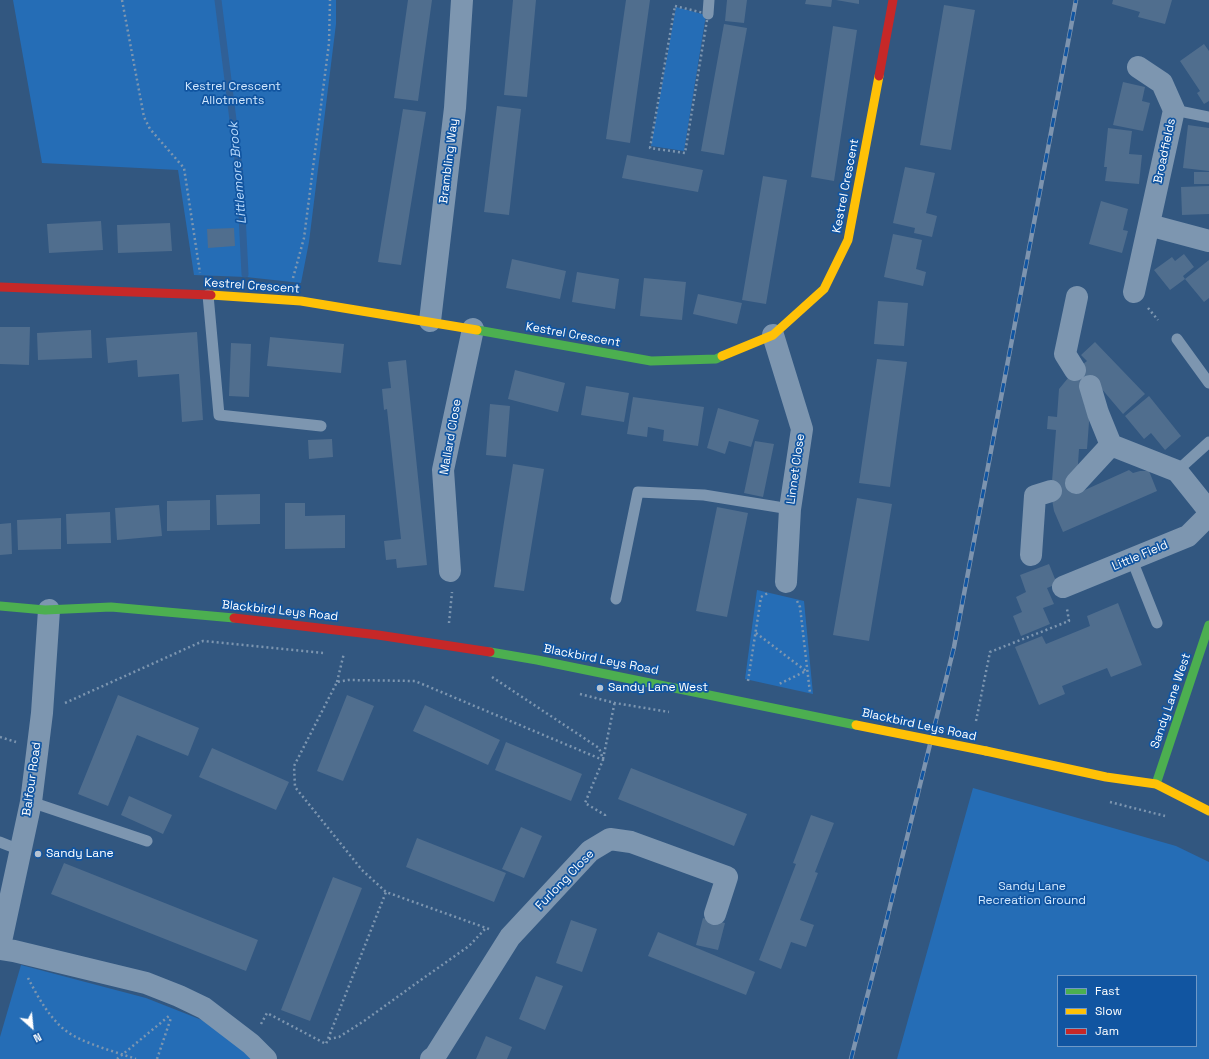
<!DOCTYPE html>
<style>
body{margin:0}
#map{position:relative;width:1209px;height:1059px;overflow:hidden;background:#325780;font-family:"Space Grotesk",sans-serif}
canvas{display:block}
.legend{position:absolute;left:1057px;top:975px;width:140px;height:72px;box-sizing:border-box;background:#1155a1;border:1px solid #7099c7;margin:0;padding:5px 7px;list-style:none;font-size:12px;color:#fff}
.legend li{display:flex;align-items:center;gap:8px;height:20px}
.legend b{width:20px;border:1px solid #7099c7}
.north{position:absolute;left:12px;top:1007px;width:40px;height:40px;-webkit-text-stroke:3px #1155a1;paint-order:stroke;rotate:153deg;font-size:11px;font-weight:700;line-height:16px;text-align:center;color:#fff}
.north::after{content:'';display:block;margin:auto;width:14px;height:18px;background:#fff;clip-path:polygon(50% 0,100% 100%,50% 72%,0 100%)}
</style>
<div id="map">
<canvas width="1209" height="1059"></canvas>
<ul class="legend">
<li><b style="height:5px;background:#4caf50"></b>Fast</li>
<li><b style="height:5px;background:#ffc107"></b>Slow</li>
<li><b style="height:5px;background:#c62828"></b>Jam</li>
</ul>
<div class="north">N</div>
</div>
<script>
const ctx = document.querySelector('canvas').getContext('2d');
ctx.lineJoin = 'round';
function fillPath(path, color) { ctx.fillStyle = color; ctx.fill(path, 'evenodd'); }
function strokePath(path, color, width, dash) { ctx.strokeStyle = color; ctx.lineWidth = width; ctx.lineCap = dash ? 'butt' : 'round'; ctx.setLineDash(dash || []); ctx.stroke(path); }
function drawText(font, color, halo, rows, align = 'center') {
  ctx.font = font + ' "Space Grotesk",sans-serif'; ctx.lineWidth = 3.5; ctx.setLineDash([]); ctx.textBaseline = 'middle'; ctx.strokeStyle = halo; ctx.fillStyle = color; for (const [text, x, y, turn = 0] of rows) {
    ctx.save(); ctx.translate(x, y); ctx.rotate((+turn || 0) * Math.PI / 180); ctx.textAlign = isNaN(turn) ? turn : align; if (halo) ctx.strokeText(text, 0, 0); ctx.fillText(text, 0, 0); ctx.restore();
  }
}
fillPath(new Path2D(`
 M13,0H336V24L309,242L301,283L246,277L194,275L178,170L42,163Z
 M676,7L706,15L684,151L651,146Z
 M757,590L804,601L813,694L745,679Z
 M973,788L1176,846L1209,862V1059H897ZM1058,976H1196V1046H1058Z
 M21,965L146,998L212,1024L252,1059H0V1037Z`), '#256db6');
strokePath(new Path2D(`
 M218,0L240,176L245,274`), '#306097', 7);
fillPath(new Path2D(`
 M408,0H432L418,101L394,98Z
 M513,0H536L527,97L504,95Z
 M626,0H650L630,143L606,139Z
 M727,0H747L744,23L725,21Z
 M806,0H832L831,7L805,4Z
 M836,0H859V4Z
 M1113,0H1172L1165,24L1138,17L1140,12L1112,4Z
 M944,5L975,10L951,150L920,145Z
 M724,24L747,28L724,155L701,151Z
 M833,26L857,30L834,181L811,177Z
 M1204,44L1209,51V101L1204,104L1197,93L1200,91L1180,61Z
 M1123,82L1145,87L1142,101L1150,103L1143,131L1113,125Z
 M497,106L521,109L509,215L484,212Z
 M403,109L426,112L401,265L378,262Z
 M1188,125L1209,128V171L1183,168Z
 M1108,128L1132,131L1129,154L1142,155L1139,184L1105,181L1107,167H1104Z
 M627,155L703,170L698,192L622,178Z
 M905,167L935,173L926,213L937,216L932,237L914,233L915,228L893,223Z
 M1194,172H1209V184H1194Z
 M763,176L787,180L766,304L742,300Z
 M1209,186V214L1182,215L1181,187Z
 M1101,201L1128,209L1123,230L1128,231L1122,253L1089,244Z
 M101,221L103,250L49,253L47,224Z
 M170,223L172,251L118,253L117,225Z
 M234,228L235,246L208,248L207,229Z
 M893,234L922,240L916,269L926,272L923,286L884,277Z
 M1184,254L1194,267L1183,276L1185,279L1170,290L1154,270L1172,257L1175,261Z
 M512,259L566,271L560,299L506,288Z
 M1209,260V298L1204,302L1185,279Z
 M577,272L619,279L615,309L572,302Z
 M644,278L686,282L682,320L640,316Z
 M698,294L742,303L737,324L693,314Z
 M878,301L908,303L904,346L874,344Z
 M0,327H30L29,365L0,364Z
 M91,330L92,358L38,360L37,333Z
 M197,332L203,420L182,422L179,374L138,377L137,360L108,363L106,338Z
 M270,337L344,344L341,373L267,366Z
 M1095,342L1145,394L1123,414L1095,381L1084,394V405L1090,409L1087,449H1079L1076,494L1129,470L1133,473L1140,471H1149L1157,491L1063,532L1054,511L1051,494L1056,430L1047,429L1048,416L1057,417L1059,389L1073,372L1087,361L1081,355Z
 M231,343L251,344L249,397L229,396Z
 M877,359L907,362L890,487L859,483Z
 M406,360L427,565L397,568L396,559L386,560L384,541L401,539L387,409L384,410L382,389L391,388L388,362Z
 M515,370L565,383L558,412L508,399Z
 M586,386L629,393L624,422L581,415Z
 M1149,396L1181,436L1165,450L1151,433L1144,439L1125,416Z
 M633,397L704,407L698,446L663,441L664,430L648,427L647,437L627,434Z
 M490,404L510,406L506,457L486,455Z
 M718,408L759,420L751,447L729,441L725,454L707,448Z
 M332,439L333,457L309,459L308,440Z
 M755,441L774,444L763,497L744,493Z
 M513,464L544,469L524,591L494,587Z
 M260,494V524L217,525L216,495Z
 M857,498L892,504L869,641L833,635Z
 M210,500V530L167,531V501Z
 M285,503H305V516L345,515V548L285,549Z
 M159,505L162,536L117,540L115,508Z
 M717,507L748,513L727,617L696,611Z
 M110,512L111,543L67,544L66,514Z
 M61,518V549L18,550L17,520Z
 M11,523L12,554L0,555V524Z
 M1049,564L1057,584L1047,588L1054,604L1043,608L1050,624L1021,636L1013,616L1022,612L1016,597L1026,592L1020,575Z
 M1118,603L1142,665L1111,677L1107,668L1062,686L1065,694L1039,705L1015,647L1042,636L1046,644L1090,626L1087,616Z
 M118,695L199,728L188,756L137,735L108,806L78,794Z
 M347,695L374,706L343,781L317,771Z
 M425,705L500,740L488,765L413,731Z
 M506,742L582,774L571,801L495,770Z
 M212,748L289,782L276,810L199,777Z
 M631,768L747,814L734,846L618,799Z
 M129,796L172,815L163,834L121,815Z
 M811,815L834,823L815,872L818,873L800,920L814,925L806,947L791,942L781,969L759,960L796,864L793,863Z
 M521,827L542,836L524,878L502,869Z
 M417,838L506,873L494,902L406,867Z
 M64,863L258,940L246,971L51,894Z
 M333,877L362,888L310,1021L281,1010Z
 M703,918L725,923L718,950L696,945Z
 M571,920L597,929L582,972L556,963Z
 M658,932L755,972L746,995L648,956Z
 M536,976L563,986L545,1030L519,1019Z
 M486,1036L512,1047L507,1059H476Z`), '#506e8e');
strokePath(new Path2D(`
 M122,0L144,117L150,129L184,168L200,273
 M675,6L708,14L685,153L650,148Z
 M293,278L304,238L329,43L330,0
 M1148,308L1158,320
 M797,601L800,607L810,693
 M449,623L452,592
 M756,633L806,671L777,685
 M492,677L599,748L603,759
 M748,681L761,597L768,593
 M337,682L344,653
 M580,694L615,703L669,712
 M65,703L203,641L323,653
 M976,721L990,652L1069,621L1067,609
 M0,737L16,742
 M603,759L615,701
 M1110,802L1165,816
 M489,929L386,892L362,870L295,787L294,766L337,682L348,680L415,681L603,760L585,803L605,815V817
 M28,978C39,999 53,1025 74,1036C93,1046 116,1052 136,1059
 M261,1024L267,1013L326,1044L386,892
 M329,1039L339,1037L364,1021L418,982L469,946L486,928
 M117,1059L169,1016
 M157,1059L171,1018`), '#7d96b0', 2.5, [2, 3]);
strokePath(new Path2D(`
 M708,14L709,0
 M1174,110L1209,117
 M208,295L219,415L321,426
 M1177,339L1209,383
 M1177,471L1209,442
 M1132,560L1157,623
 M616,599L638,492L704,495L790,509
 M31,802L147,841
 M0,842L20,850`), '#7d96b0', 11);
strokePath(new Path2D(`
 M1149,225L1209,241
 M1134,292L1174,110L1162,83L1138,67
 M430,321L455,108L462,0
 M773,335L802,429L790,509L786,582
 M1075,370L1065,354L1077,297
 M1090,386L1098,413L1111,445
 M1076,483L1111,445L1177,471L1209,511
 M1031,555L1035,496L1051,491
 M450,571L443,470L473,329
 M1063,587L1188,536L1209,515
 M0,946L31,802L42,713L49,610
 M0,949L14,951L146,983L179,996L204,1008L251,1044L266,1059
 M431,1059L435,1056L510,937L590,851L610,839L631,842L727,877L715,914`), '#7d96b0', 22);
strokePath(new Path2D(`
 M477,330L651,361L716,359L722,356
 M0,606L45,610L111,607L234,618
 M490,652L537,660L856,725
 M1156,784L1209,625`), '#4caf50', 9);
strokePath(new Path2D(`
 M211,295L301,301L477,330
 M722,356L773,335L824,289L848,240L879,76
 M986,751L1106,777L1156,784L1209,811`), '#ffc107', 9);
strokePath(new Path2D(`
 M879,76L893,0
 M0,287L211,295
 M234,618L378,635L490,652`), '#c62828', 9);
const rail = new Path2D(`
 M851,1059L884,931L954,647L1076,0`);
strokePath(rail, '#7d94af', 4.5);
strokePath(rail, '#1155a1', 3, [9]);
strokePath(new Path2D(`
 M856,725L986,751`), '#ffc107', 9);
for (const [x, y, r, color] of [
 [600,688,4,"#b7c4d3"],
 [38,854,4,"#b7c4d3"]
]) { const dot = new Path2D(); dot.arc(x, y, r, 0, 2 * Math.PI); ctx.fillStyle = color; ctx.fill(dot); strokePath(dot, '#1155a1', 1.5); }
drawText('12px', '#d2e8fe', '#1155a1', [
 ["Kestrel Crescent",233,87],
 ["Allotments",233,101],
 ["Sandy Lane",1032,887],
 ["Recreation Ground",1032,901]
]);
drawText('12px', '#fff', '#1155a1', [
 ["Broadfields",1165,151,-78],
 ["Brambling Way",449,161,-83],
 ["Kestrel Crescent",846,186,-79],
 ["Kestrel Crescent",252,286,4],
 ["Kestrel Crescent",573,335,10],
 ["Mallard Close",451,437,-80],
 ["Linnet Close",796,469,-82],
 ["Little Field",1140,556,-23],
 ["Blackbird Leys Road",280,611,6],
 ["Blackbird Leys Road",601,660,11],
 ["Sandy Lane West",1171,701,-71],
 ["Blackbird Leys Road",919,725,12],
 ["Balfour Road",32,779,-82],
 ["Furlong Close",565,880,-46]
]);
drawText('12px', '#fff', '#1155a1', [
 ["Sandy Lane West",608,688],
 ["Sandy Lane",46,854]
], 'left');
drawText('italic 13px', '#b6d8fb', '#1155a1', [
 ["Littlemore Brook",238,173,-95]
]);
</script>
